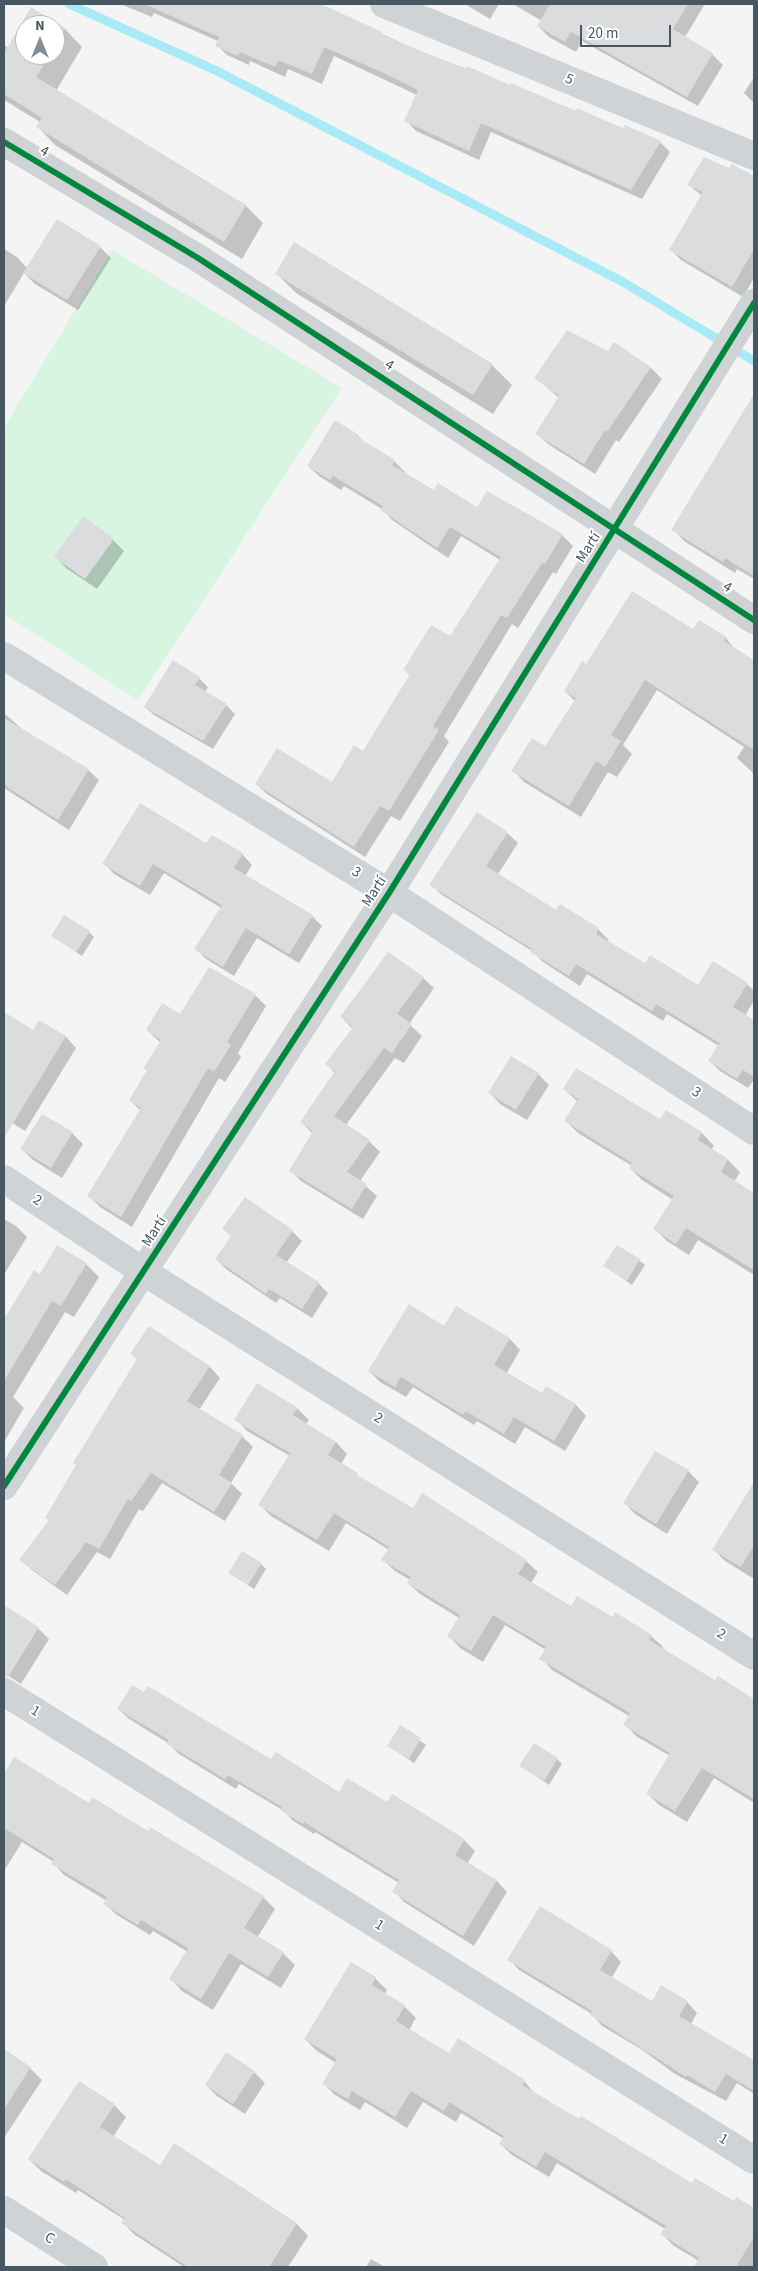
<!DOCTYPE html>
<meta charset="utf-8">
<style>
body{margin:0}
#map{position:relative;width:758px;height:2271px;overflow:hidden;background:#f4f4f4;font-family:"Source Sans 3",sans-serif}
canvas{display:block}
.frame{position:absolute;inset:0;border:5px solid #485863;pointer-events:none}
.north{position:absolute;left:15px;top:15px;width:50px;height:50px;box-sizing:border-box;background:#fff;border:1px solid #b6bcc1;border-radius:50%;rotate:0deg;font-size:14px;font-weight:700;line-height:20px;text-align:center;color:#485863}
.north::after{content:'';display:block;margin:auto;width:18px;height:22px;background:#848f96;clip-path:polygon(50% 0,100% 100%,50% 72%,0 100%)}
.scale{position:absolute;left:580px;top:25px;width:91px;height:22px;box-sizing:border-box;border:2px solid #485863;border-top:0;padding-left:6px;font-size:15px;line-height:18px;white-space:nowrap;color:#485863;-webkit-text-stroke:4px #fff;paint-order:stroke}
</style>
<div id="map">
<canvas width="758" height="2271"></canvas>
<div class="frame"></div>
<div class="north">N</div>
<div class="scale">20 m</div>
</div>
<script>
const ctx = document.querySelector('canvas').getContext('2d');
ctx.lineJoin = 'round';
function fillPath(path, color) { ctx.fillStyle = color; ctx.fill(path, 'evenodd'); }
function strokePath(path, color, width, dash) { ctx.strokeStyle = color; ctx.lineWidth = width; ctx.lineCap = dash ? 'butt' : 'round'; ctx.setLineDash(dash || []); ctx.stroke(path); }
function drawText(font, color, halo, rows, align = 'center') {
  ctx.font = font + ' "Source Sans 3",sans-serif'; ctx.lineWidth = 4; ctx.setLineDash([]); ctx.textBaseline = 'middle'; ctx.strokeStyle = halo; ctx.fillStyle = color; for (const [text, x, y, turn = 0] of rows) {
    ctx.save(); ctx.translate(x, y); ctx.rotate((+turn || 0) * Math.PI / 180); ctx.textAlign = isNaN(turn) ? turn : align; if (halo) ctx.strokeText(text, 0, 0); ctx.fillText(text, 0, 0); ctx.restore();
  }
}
fillPath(new Path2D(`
 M112,250L342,388L138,700L4,614V427Z`), '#d7f5e1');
fillPath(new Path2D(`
 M120,4H317L432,57L660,142L670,152L642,199L491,132L479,160L416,131L406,120L417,95L334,56L322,84L288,69L285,77L250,61L249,65L227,55L217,45L218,41L154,13L152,17Z
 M465,4H499L490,19Z
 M513,4H627L644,14L650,4H705L685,37L712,54L723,65L698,106L582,41L576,52L549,37L538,26L542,21Z
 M31,9L65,29L82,47L56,91L246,206L263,223L242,259L55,145L38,127L40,122L4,100V45L9,48ZM25,25H55V55H25Z
 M754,77V103L744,93Z
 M736,167L754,178V278L743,297L681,260L670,249L702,196L689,185Z
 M100,247L111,258L78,310L35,284L24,273L4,306V249L17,257L27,268Z
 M277,274L492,365L512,385L493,414L296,293Z
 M614,344L651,368L662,379L619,442L616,440L595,474L548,444L537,434L559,398L536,378L609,353Z
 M742,417L754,425V579L737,569L735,573L684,541L673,529Z
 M358,436L366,444L394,461L405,472L403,474L434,492L477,509L488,492L562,535L573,546L556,574L553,572L518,628L512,624L444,736L449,742L400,821L391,816L365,857L267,794L256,784L332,783L363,752L411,676L405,670L451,638L500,560L461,536L448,558L392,520L382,509L344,486L341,490L319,476L308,466Z
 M113,540L124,551L97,589L66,568L56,557Z
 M694,630L726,638L736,651L754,661V774L737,758L744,747L657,690L623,745L632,754L617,777L608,772L581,817L524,782L513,770L546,748L575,701L565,691L587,665Z
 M199,678L208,687L205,692L226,705L235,714L213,749L154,715L145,707Z
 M4,713L23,730L88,770L99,780L69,830L4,788Z
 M507,833L518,843L498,874L557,911L598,929L609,940L607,942L645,964L699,987L747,984L754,991V1000L745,1016L754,1022V1080L748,1088L720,1071L710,1061L719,1046L667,1014L663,1021L587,974L580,986L543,962L532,951L442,895L431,885Z
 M207,845L242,854L252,865L245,876L312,916L322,926L299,963L257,938L234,976L206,959L196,949L221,908L164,873L150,895L114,874L104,863Z
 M89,932L94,937L82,956L53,936Z
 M423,978L434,988L409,1024L422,1036L404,1063L395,1058L346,1125L369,1141L380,1152L360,1181L377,1196L363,1219L301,1181L290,1170L313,1134L301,1122L335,1073L327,1064L353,1029L341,1017Z
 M255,995L266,1006L238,1053L241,1057L225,1082L219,1078L132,1227L100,1207L89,1196L141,1111L130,1100L148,1071L145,1068L161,1043L147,1030L180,1015Z
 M4,1014L33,1032L40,1022L66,1037L76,1048L25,1131L4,1118V1081L14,1064L4,1058Z
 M538,1074L549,1085L527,1120L500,1104L490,1093Z
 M564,1089L660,1121L666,1111L702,1133L714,1146L711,1150L728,1160L740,1172L734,1182L754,1194V1275L698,1240L689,1255L667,1241L655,1229L673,1200L642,1180L630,1168L632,1166L578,1133L566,1121L578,1102Z
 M72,1133L83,1144L62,1178L33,1160L22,1149Z
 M245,1199L292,1231L302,1241L286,1263L318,1283L328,1293L312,1318L280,1298L276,1303L226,1269L216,1259L232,1237L224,1229Z
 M4,1219L16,1226L27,1237L5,1273Z
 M58,1247L86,1264L99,1277L74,1317L65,1312L13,1397L24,1408L4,1442V1321L34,1272L40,1275Z
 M639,1260L645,1265L632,1285L605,1266Z
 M456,1308L510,1339L520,1350L506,1374L542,1395L547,1387L576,1405L586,1416L565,1451L525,1427L515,1444L477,1421L474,1425L413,1387L406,1397L380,1382L369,1371L445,1328Z
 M149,1328L210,1367L220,1378L199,1410L242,1436L253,1447L231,1483L242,1494L225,1521L162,1483L143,1511L139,1509L110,1559L97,1552L67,1595L32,1570L21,1560L50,1520L138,1360L132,1354Z
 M297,1408L309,1420L306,1424L336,1442L347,1454L341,1464L364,1481L413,1510L526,1561L538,1572L531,1583L572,1608L613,1619L651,1636L663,1647L661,1650L715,1682L746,1695L754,1703V1803L714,1778L687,1822L659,1805L647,1793L670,1756L636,1736L625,1724L629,1716L552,1670L541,1658L546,1650L505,1625L483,1662L460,1648L449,1636L459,1618L420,1594L408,1583L410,1580L395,1571L383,1560L389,1550L346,1523L329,1551L271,1516L260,1505L290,1456L247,1431L236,1419Z
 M688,1471L699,1482L667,1534L635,1514L625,1503Z
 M753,1487L754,1488V1579L725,1561L714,1550Z
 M261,1564L266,1569L254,1589L230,1573Z
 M4,1607L38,1628L49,1639L21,1684L4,1673Z
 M118,1709L272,1761L339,1793L387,1804L392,1795L464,1840L475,1851L467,1864L497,1881L507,1892L474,1946L404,1902L394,1891L399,1883L315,1832L314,1834L292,1820L284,1811L239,1784L236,1789L179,1754L168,1743L129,1719Z
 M400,1727L426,1745L414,1763L388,1746Z
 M14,1759L89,1805L148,1833L263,1897L275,1909L257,1938L283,1953L295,1965L281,1988L241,1964L213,2010L182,1991L171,1979L188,1952L153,1931L150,1935L117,1915L105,1904L107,1901L64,1875L53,1863L54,1862L22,1842L4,1871V1776Z
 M557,1759L562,1764L549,1785L521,1766Z
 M611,1951L621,1962L611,1979L652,2003L687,2002L697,2013L691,2024L754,2062V2094L737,2083L726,2101L675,2074L641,2049L602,2026L592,2014L519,1970L509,1959Z
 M351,1964L375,1978L387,1990L385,1994L404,2006L416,2018L409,2030L449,2054L458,2040L524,2081L535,2094L692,2184L734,2203L736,2199L754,2210V2267H695L699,2261L674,2246L662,2234L665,2229L557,2163L549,2177L512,2155L500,2144L504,2139L461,2113L456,2122L423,2102L407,2128L365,2102L360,2110L335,2095L324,2084L336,2063L317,2051L305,2039Z
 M4,2051L30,2068L42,2080L4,2138Z
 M254,2072L265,2083L245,2114L217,2096L206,2085Z
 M114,2105L126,2117L113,2137L160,2167L175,2145L297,2224L308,2236L288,2267H184L135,2235L123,2223L125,2220L78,2190L76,2193L41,2171L29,2159Z
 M371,2259L385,2267H366Z`), '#0003');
strokePath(new Path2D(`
 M69,4L217,71L623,282L754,361`), '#a8eaf5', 9);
fillPath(new Path2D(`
 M144,4H321L382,32L381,34L433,56L466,68L467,66L510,85L511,83L576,111L577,108L624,129L625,125L661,141L631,190L481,123L469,151L404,121L418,90L386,74L324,47L312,74L278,60L275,67L240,52L238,56L215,46L219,37Z
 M550,4H688L673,29L713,53L687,97L571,32L565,42L537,26Z
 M31,7L65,28L55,46V25H25V55H50L36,77L246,205L224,242L36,127L42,118L4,94V53Z
 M704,157L729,168L732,164L754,176V249L732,287L669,250L703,192L687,185Z
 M57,219L101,246L67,300L23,273Z
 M294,242L493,364L473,395L275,274Z
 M567,330L608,351L614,342L651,367L607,432L605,430L584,464L535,434L559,396L534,378Z
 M754,394V576L725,558L723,562L671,530Z
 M335,420L359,435L357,437L395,460L392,465L434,490L438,483L477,507L487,491L563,534L545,564L542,563L507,618L501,615L433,726L439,730L389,811L380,806L354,847L255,784L277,748L332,782L354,745L363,751L410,674L403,670L431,625L450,636L501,557L450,527L437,548L380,510L383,506L333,476L330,480L307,466Z
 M83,516L114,539L85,579L54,557Z
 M632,591L693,629L699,620L727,637L724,641L754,660V750L645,680L611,735L621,741L605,767L596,761L569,806L511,771L532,738L545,746L576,698L564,691L582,661L586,664Z
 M173,660L200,677L195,685L227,704L203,741L144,707Z
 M4,718L89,769L58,820L4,785Z
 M140,803L206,843L212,835L243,853L234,868L313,915L289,954L246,928L223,967L194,949L222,905L153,864L140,886L102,864Z
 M477,812L508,832L486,866L556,910L560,904L599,928L596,934L645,963L650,955L698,985L713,961L748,983L733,1007L754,1020V1077L743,1070L737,1079L708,1061L719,1043L656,1004L652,1011L576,964L569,976L530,952L532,949L429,885Z
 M64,915L90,931L76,952L51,936Z
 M388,952L424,977L397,1014L412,1024L392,1053L384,1048L334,1116L370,1140L347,1172L367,1184L352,1209L289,1171L313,1131L300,1122L335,1071L325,1064L353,1027L340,1017Z
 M209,967L256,994L227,1042L231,1045L214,1072L208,1068L121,1217L87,1196L141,1108L129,1100L147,1070L143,1069L161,1040L146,1030L162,1003L180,1014Z
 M4,1012L33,1030L39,1020L66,1036L4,1138Z
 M511,1056L539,1073L516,1110L488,1093Z
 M576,1068L660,1119L666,1110L702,1132L698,1140L728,1159L721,1172L754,1193V1270L686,1228L676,1244L653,1229L674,1196L629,1168L632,1163L564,1121L578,1099L563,1089Z
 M42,1114L73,1132L51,1168L20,1149Z
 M245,1197L293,1230L276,1255L319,1282L302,1309L269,1289L266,1294L215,1259L231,1236L222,1229Z
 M57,1245L87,1263L61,1306L52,1301L4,1381V1319L34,1270L40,1274Z
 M617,1245L640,1259L627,1281L603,1266Z
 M409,1304L444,1326L456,1306L510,1338L494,1365L542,1393L546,1386L576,1404L554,1441L514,1417L504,1434L466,1411L463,1415L401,1377L395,1387L368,1371Z
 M149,1326L210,1366L187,1401L243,1435L219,1475L232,1483L214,1512L151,1473L131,1501L128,1499L99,1549L86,1542L55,1585L19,1560L49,1520L45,1518L76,1465L73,1463L137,1359L130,1354Z
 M257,1383L298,1408L293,1415L336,1442L328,1455L358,1473L357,1475L413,1508L422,1493L527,1560L518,1574L571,1606L577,1596L613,1617L615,1612L652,1635L649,1640L715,1680L718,1676L754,1699V1799L702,1768L675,1811L646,1794L670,1753L623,1725L630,1713L539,1659L546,1647L493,1615L471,1651L447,1636L460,1615L407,1583L411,1577L381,1560L389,1547L334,1513L317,1540L258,1505L290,1453L234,1420Z
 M655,1451L689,1470L656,1524L623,1503Z
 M754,1482V1545L741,1567L712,1550Z
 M242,1551L262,1563L248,1585L228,1573Z
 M4,1605L39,1627L8,1677L4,1676Z
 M132,1685L144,1692L148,1686L271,1759L276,1752L339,1792L347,1778L387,1802L392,1794L465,1839L455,1855L497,1880L463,1936L392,1892L399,1880L304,1822L303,1824L280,1810L282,1807L228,1775L225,1779L167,1744L169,1740L117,1709Z
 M400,1725L421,1738L409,1759L387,1746Z
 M534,1743L558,1758L544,1781L519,1766Z
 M14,1757L89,1803L92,1797L148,1831L150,1827L264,1896L244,1928L284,1952L268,1977L229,1953L201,1999L169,1979L188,1948L141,1920L138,1925L103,1904L107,1897L51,1864L54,1859L4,1828V1774Z
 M540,1906L612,1950L600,1970L652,2001L661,1985L688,2001L679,2016L754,2060V2091L726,2074L715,2092L687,2075L686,2077L590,2015L592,2011L507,1960Z
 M351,1962L376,1977L372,1985L405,2005L396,2021L449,2053L458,2038L525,2080L522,2085L579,2119L581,2116L692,2183L695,2178L734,2201L736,2197L754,2208V2237L736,2267H694L699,2258L660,2234L666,2226L545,2152L536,2167L499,2144L504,2136L449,2102L444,2111L411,2091L395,2117L352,2091L348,2099L322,2084L337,2059L304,2039Z
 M4,2049L31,2067L4,2109Z
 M226,2052L255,2071L233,2104L205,2085Z
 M79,2081L115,2104L100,2127L160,2165L174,2143L297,2223L269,2267H188L121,2223L125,2218L66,2179L64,2182L28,2159Z`), '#dbdcde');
strokePath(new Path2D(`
 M384,4L754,156
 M4,142L198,258L754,620
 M4,656L389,893L754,1131
 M4,1179L144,1272L754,1656
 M4,1486L389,893L754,303
 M4,1692L754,2160
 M4,2210L94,2267`), '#cfd3d5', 28);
strokePath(new Path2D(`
 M4,142L198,258L754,620
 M4,1486L389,893L754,303`), '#00873e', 6);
drawText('15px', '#485863', '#fff', [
 ["5",569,80,22],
 ["4",44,152,31],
 ["4",389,366,33],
 ["Martí",589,548,-58],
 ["4",727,588,33],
 ["3",356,873,32],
 ["Martí",375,892,-57],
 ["3",696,1093,33],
 ["2",37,1201,33],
 ["Martí",155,1232,-57],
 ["2",378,1419,32],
 ["2",721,1635,32],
 ["1",35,1712,32],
 ["1",379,1926,32],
 ["1",723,2140,32],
 ["C",49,2239,32]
]);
</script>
